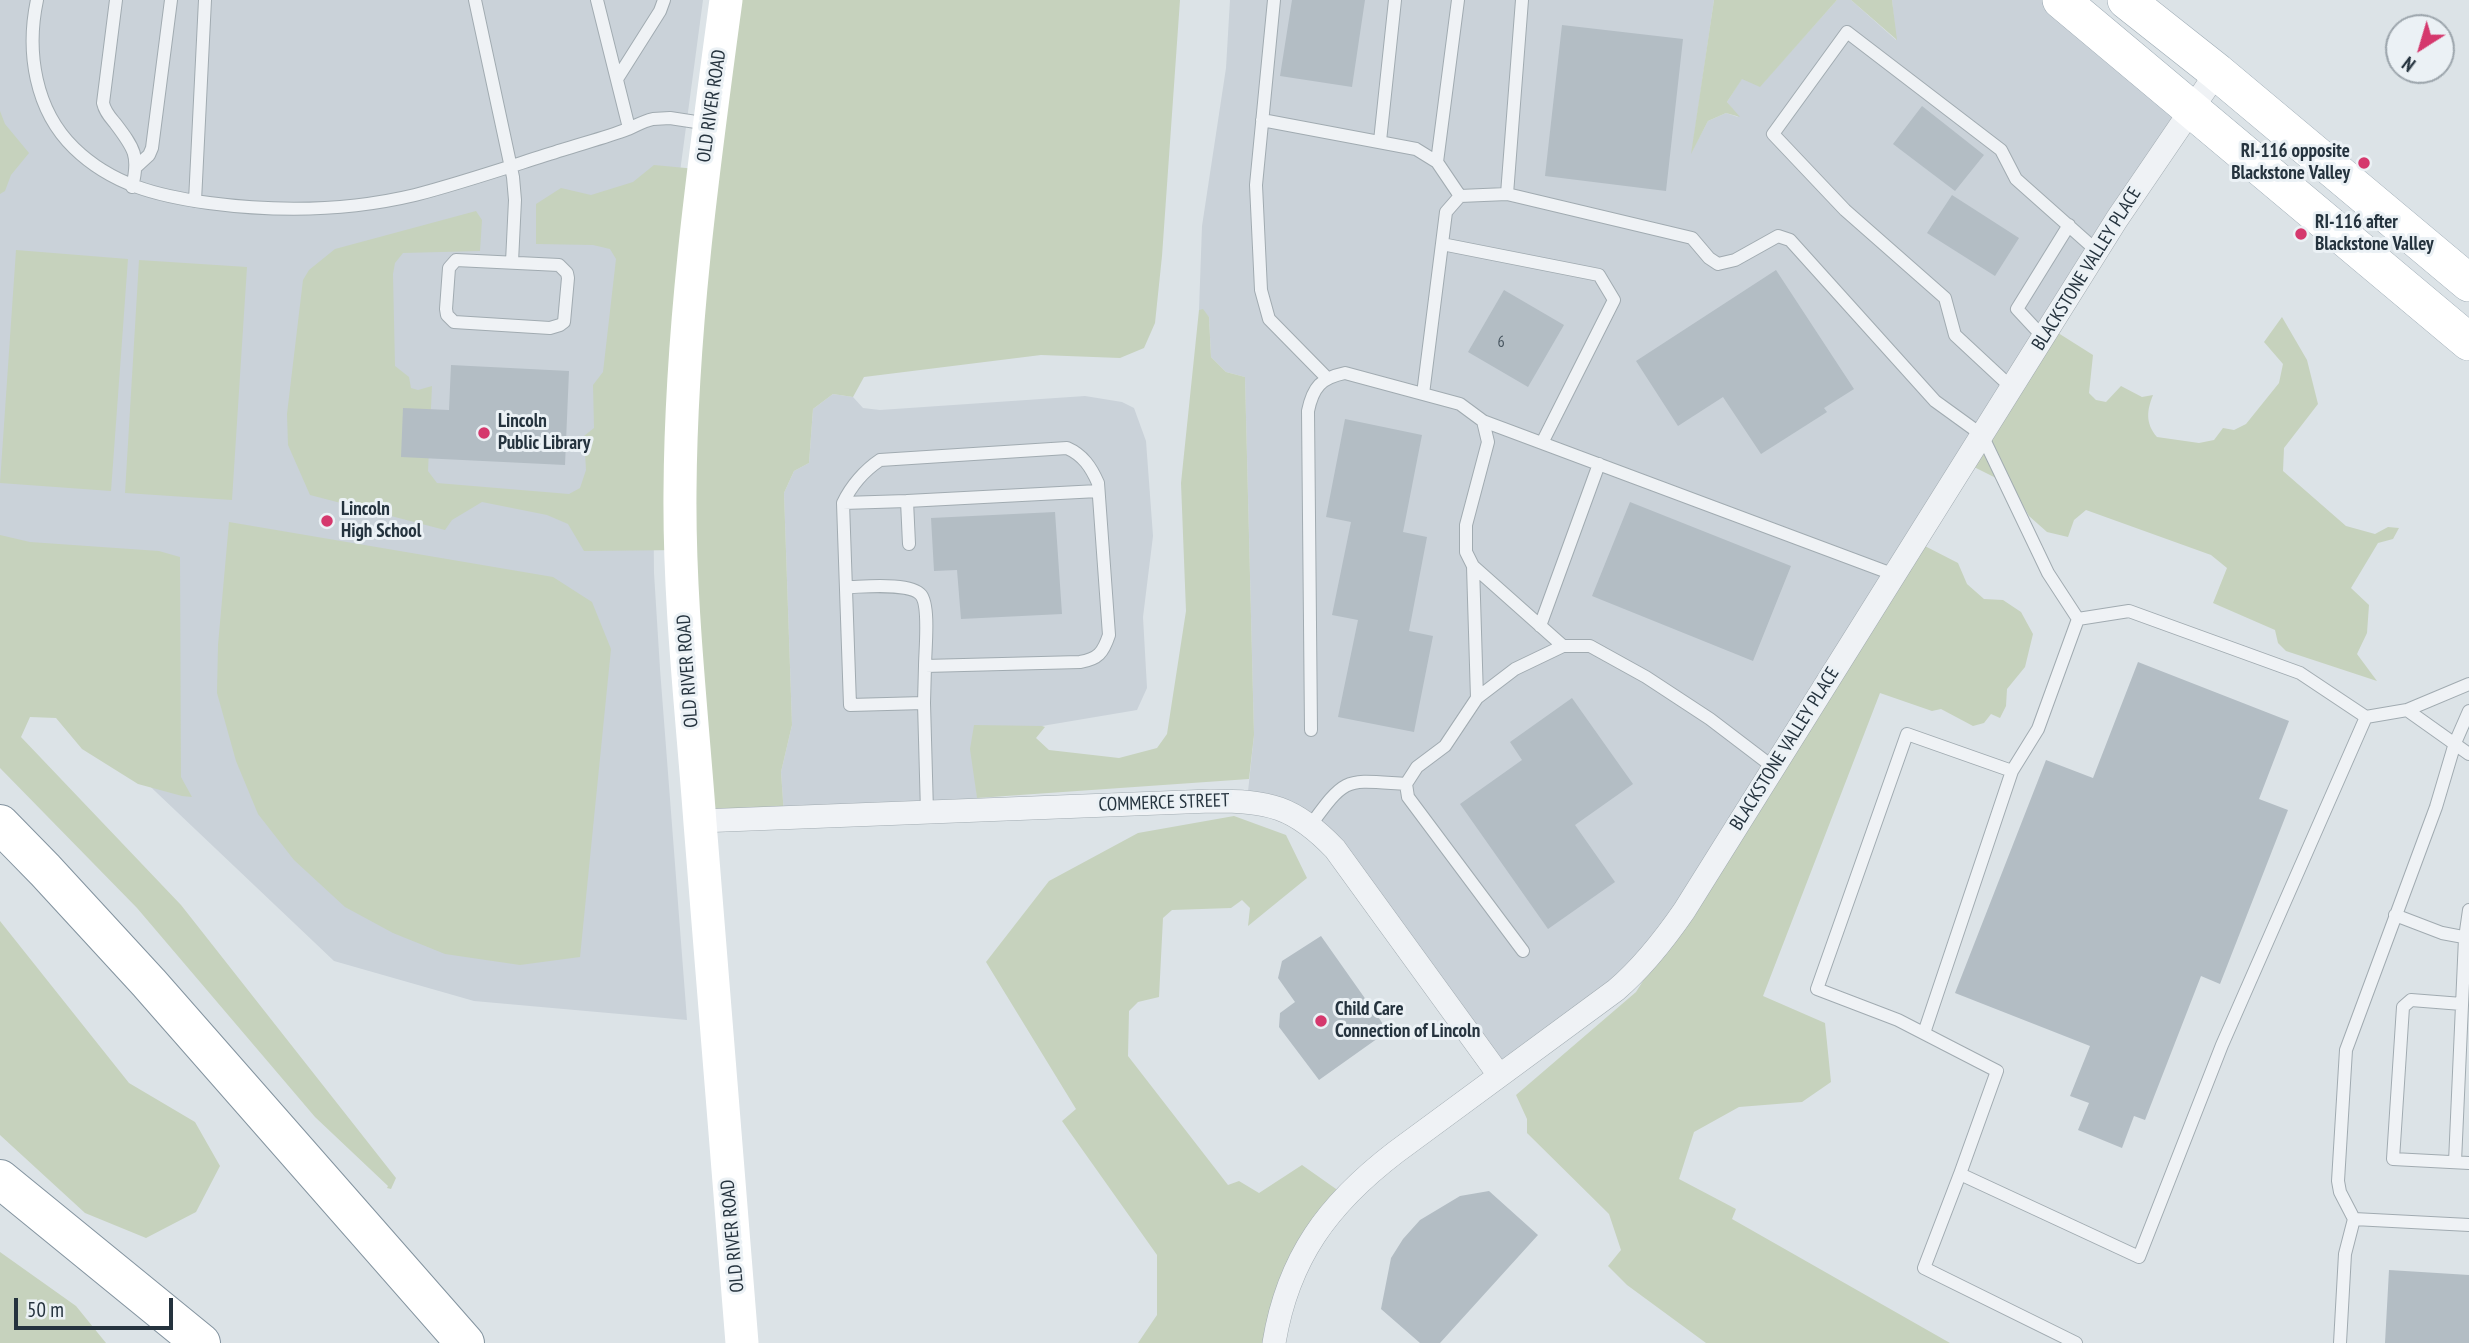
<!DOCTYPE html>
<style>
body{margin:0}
#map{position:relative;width:2469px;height:1343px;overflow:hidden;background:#dce3e7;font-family:"PT Sans Narrow",sans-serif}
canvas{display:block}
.north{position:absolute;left:2385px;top:14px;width:70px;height:70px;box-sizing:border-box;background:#ebf1f5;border:2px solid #9ca5ac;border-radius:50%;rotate:217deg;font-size:19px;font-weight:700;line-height:28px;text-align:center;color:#25333e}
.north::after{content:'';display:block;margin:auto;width:24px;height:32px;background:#d5386d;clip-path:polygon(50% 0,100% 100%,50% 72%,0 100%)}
.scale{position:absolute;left:14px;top:1298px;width:159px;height:32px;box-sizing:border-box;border:4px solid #25333e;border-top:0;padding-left:9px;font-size:21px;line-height:24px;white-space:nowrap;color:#25333e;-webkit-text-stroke:5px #ebf1f5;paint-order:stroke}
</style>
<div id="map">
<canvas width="2469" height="1343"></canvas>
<div class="north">N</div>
<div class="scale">50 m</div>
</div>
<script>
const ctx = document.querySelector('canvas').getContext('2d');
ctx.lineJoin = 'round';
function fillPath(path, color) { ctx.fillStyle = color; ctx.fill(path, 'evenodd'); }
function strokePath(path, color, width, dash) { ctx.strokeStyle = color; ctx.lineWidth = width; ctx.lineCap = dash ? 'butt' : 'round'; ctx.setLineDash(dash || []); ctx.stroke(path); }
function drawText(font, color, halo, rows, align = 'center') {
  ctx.font = font + ' "PT Sans Narrow",sans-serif'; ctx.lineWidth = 6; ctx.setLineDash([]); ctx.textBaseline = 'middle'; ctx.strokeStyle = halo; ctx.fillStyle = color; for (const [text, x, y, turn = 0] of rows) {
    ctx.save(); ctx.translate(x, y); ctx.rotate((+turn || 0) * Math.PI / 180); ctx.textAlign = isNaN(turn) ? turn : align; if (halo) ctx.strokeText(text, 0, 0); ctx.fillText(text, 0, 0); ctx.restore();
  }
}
fillPath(new Path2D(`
 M0,0H703L667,269L653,469L654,573L660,669L687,1020L474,1001L334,961L117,755L0,582Z
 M1230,0H1714L1692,151L1708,121L1726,113L1738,117L1727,102L1742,78L1760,86L1837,0H1851L1896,40L1892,0H2068L2194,107L1640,970L1505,1072L1317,821L1247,801L1254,735L1245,377L1226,372L1211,357L1209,317L1199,310L1202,226L1226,68Z
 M833,394L853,397L863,408L880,410L1085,396L1122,402L1134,408L1146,441L1153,536L1143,617L1147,688L1137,710L1042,726L975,778L978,805L784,815L781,772L792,725L784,493L794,471L809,463L813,409Z`), '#cad2d9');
fillPath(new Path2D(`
 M729,0H1180L1162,256L1155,323L1144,348L1120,358L1041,355L864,377L853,397L833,394L813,409L809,463L794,471L784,493L792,725L781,772L784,815L707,823L685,550L584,551L568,524L547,515L482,502L452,520L445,530L310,495L288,445L287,414L303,280L309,270L335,249L476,211L482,220L480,251L403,253L395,263L393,274L395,366L409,377L411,388L418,390L432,386L428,471L437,483L569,494L580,488L586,470L584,436L594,428L593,385L603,372L616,259L610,249L593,245L536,244V204L561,188L591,195L633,182L654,165L707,170Z
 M1714,0H1837L1760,87L1742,79L1727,102L1740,117L1726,113L1708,121L1691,154Z
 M1851,0H1892L1897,40Z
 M0,111L5,124L29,153L11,175L5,191L0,194Z
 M16,250L128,259L111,491L0,483Z
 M139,260L247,267L232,500L125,493Z
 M1203,309L1209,317L1211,357L1226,372L1245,377L1254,735L1249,779L977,798L970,749L974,725L1042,726L1045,727L1036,738L1049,750L1119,758L1157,748L1167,734L1186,611L1181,483L1199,310Z
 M2282,317L2307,360L2318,404L2284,448L2283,471L2346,526L2375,534L2388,527L2399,528L2393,539L2378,543L2351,588L2369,605L2367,633L2357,654L2377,681L2286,651L2278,643L2275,630L2213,603L2227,568L2211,555L2086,510L2074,520L2068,537L2047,532L2029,516L2012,486L1970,465L2055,331L2093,355L2089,393L2096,400L2106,402L2121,386L2142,397L2153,395C2147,410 2145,423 2157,437L2199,443L2214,440L2223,428L2234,430L2246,424L2279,383L2283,364L2264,342Z
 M229,522L553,577L592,602L611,649L580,957L520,965L445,954L393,933L345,907L294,860L258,814L236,761L217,693L218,645Z
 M0,535L30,542L159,551L180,557L181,777L192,797L182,796L138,784L82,749L56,718L30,717L21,737L181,905L396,1178L391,1189L387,1188L388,1186L315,1117L137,908L0,768Z
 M1919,543L1958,563L1967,584L1984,599L2003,600L2021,612L2033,634L2025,667L2007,689L2006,706L2000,718L1991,714L1984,723L1973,726L1941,709L1932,711L1880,693L1763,996L1825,1023L1831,1082L1802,1102L1739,1107L1694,1132L1679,1179L1736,1209L1732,1219L1950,1343H1706L1627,1285L1608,1266L1621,1250L1609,1214L1527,1133V1119L1516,1095L1636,992Z
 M1234,816L1286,835L1307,878L1248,926L1250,908L1242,900L1231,908L1172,910L1163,918L1159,997L1138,1002L1129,1011L1128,1056L1228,1185L1239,1181L1259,1193L1302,1165L1346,1196L1297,1275L1282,1343H1138L1157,1315V1255L1062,1121L1076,1109L986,962L1049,881L1138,833Z
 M0,921L129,1083L195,1122L220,1166L196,1212L146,1238L85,1213L0,1135Z
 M0,1252L76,1306L106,1343H0Z`), '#c6d2bd');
fillPath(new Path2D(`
 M1292,0H1365L1352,87L1280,76Z
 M1562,25L1683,39L1666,191L1545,176Z
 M1922,106L1984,155L1955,191L1893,144Z
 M1952,195L2019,238L1995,276L1927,233Z
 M1776,270L1854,389L1824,408L1827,412L1761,454L1723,397L1678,426L1636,361Z
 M1504,290L1564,325L1528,387L1468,352Z
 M451,365L569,371L565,465L401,457L403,408L449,410Z
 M1345,419L1422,435L1403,532L1427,537L1409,631L1433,636L1414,732L1338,717L1358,620L1332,615L1351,522L1326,517Z
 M1630,502L1791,566L1753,661L1592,596Z
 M1055,512L1062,614L961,619L957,570L934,571L931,518Z
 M2138,662L2289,721L2259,799L2288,810L2220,984L2201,976L2145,1120L2134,1116L2122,1148L2078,1130L2089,1103L2070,1096L2090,1046L1955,993L2046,760L2093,778Z
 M1572,698L1633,784L1575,825L1615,882L1548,929L1460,804L1522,760L1510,742Z
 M1321,936L1388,1031L1319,1080L1279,1027L1280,1013L1295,1002L1278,978L1282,961Z
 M1489,1191L1538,1235L1440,1343H1420L1381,1309L1391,1258L1403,1239L1420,1220L1460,1196Z
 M2389,1270L2469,1275V1343H2385Z`), '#b3bdc4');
const lane = new Path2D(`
 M37,0C26,52 35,110 74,148C112,185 158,196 209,203C277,212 348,211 415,195C465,182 514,165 562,150C584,143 607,137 628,129C637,125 644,121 653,119L670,118L709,124
 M116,0L103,103C105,112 110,117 115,123C134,148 140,156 132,187
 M475,0L513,177L515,200L512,262
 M597,0L629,128
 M1274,0L1256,185L1261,290L1269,319L1326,377
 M617,79L660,11L664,0
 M1262,120L1416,149L1437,162L1460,196
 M1380,141L1395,0
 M1437,162L1458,0
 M137,166L149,155L152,148L171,0
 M1507,194L1522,0
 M195,201L205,0
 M1442,244L1599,275L1614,300L1542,443
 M456,260L559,265L567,273L568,278L564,322L560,325L550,328L454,322L447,315L446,309L449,268Z
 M2044,338L2017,309L2069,225
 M2012,388L1955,335L1945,298L1845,210L1773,134L1847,32L2001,150L2016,179L2097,251
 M1423,394L1446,212L1460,196L1507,194L1692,238L1709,258L1718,264L1735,260L1778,236L1790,240L1935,401L1982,435L2048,573L2078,619
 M1483,421L1895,575
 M907,501L1098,491
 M843,503L907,501L909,544
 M1473,566L1477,698
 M846,587C863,587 910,582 921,595C930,606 925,651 925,666
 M2078,619L2129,611L2300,673L2366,717L2407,710L2469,754
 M1540,626L1599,464
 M924,703L925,666L1080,662C1098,659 1103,653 1109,635L1098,483C1091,467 1083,455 1067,448L880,460C865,470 851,486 843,503L850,705L924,703L927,812
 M2407,710L2469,684
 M1311,730L1308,411C1313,387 1321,378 1345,373L1460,404L1483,421L1488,442L1466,525V552L1473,566L1563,646
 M1310,826C1347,775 1345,780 1406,784
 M2395,915L2442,933L2469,938
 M1523,951L1408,797L1406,784L1417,767L1445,746L1477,698L1515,669L1563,646H1590L1646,677L1710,719L1773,767
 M2462,1004L2411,1000L2403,1007L2393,1159L2469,1163
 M1924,1033L2012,771L2038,729L2078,619
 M2455,1162L2465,938L2469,910
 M1960,1174L1997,1071L1898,1020L1817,989L1907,734L2012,771
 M2354,1219L2469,1225
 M2076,1343L1924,1268L1960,1174L2139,1257L2222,1045L2366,717
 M2340,1343L2345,1254L2354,1219L2340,1192L2338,1181L2346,1050L2436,807L2455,743L2469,711`);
const street = new Path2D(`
 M700,821L1211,801C1269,801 1294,806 1335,849L1499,1075
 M1274,1343C1288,1258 1328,1204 1396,1152L1616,990C1643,967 1664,940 1684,911L2117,219L2217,72`);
const primary = new Path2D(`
 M2061,0L2469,342
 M2126,0L2217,72L2469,283`);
const highway = new Path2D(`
 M0,824L45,870L149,983L465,1343
 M0,1179L201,1343`);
strokePath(lane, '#a1abb1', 14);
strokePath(street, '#a1abb1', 24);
strokePath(primary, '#9ba9b3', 38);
strokePath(highway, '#83939f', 40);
strokePath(lane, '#eff2f5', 12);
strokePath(street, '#eff2f5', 23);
strokePath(new Path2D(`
 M726,0C704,163 681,327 680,492C679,603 692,713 700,823C714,996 728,1170 742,1343`), '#fff', 33);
strokePath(primary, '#fff', 37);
strokePath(highway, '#fff', 38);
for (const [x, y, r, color] of [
 [2364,163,7,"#d5386d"],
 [2301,234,7,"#d5386d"],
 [484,433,7,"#d5386d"],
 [327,521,7,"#d5386d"],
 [1321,1021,7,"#d5386d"]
]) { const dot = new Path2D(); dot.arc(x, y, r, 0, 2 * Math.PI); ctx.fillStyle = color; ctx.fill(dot); strokePath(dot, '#ebf1f5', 2.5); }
drawText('16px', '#485660', null, [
 ["6",1501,342]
]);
drawText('19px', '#25333e', '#ebf1f5', [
 ["OLD RIVER ROAD",712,106,-82],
 ["BLACKSTONE VALLEY PLACE",2087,269,-58],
 ["OLD RIVER ROAD",688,671,-94],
 ["BLACKSTONE VALLEY PLACE",1785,749,-58],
 ["COMMERCE STREET",1164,803,-2],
 ["OLD RIVER ROAD",733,1236,-95]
]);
drawText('bold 19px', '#25333e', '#ebf1f5', [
 ["RI-116 opposite",2350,152,"right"],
 ["Blackstone Valley",2350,174,"right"],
 ["RI-116 after",2315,223],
 ["Blackstone Valley",2315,245],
 ["Lincoln",498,422],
 ["Public Library",498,444],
 ["Lincoln",341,510],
 ["High School",341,532],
 ["Child Care",1335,1010],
 ["Connection of Lincoln",1335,1032]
], 'left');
</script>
